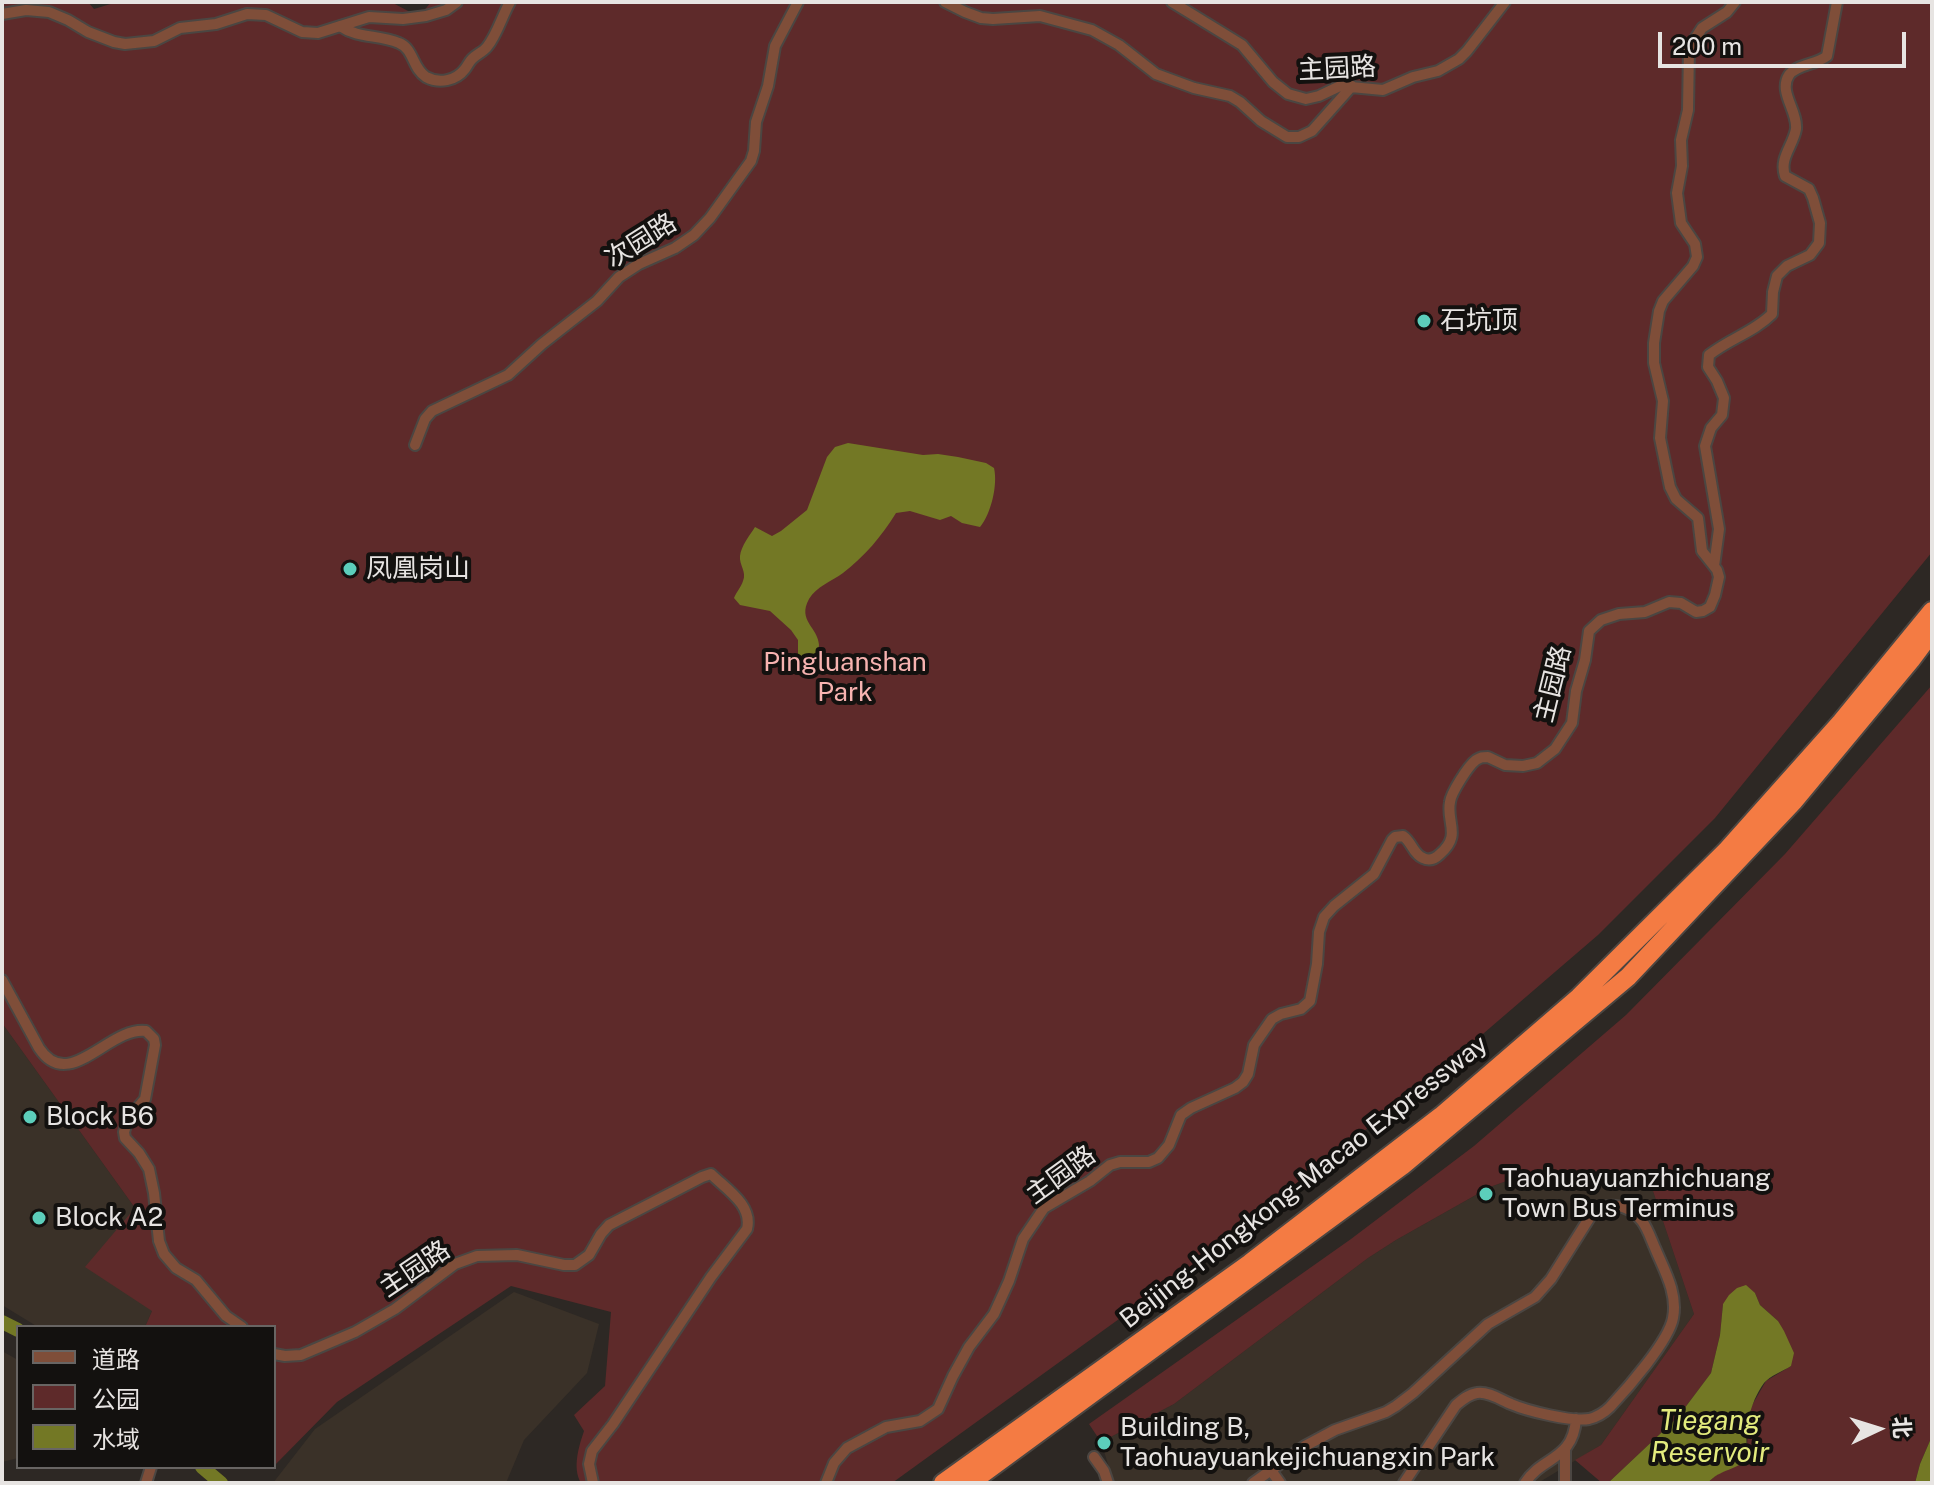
<!DOCTYPE html>
<meta charset="utf-8">
<style>
body{margin:0}
#map{position:relative;width:1934px;height:1485px;overflow:hidden;background:#2d2824;font-family:"Public Sans","Noto Sans SC",sans-serif}
canvas{display:block}
.frame{position:absolute;inset:0;border:4px solid #e7e4e2;pointer-events:none}
.legend{position:absolute;left:16px;top:1325px;width:260px;height:144px;box-sizing:border-box;background:#13110f;border:2px solid #686563;margin:0;padding:10px 14px;list-style:none;font-size:24px;color:#e7e4e2}
.legend li{display:flex;align-items:center;gap:16px;height:40px}
.legend b{width:40px;border:2px solid #686563}
.north{position:absolute;left:1838px;top:1389px;width:80px;height:80px;-webkit-text-stroke:6px #13110f;paint-order:stroke;rotate:86deg;font-size:22px;font-weight:700;line-height:32px;text-align:center;color:#e7e4e2}
.north::after{content:'';display:block;margin:auto;width:28px;height:36px;background:#e7e4e2;clip-path:polygon(50% 0,100% 100%,50% 72%,0 100%)}
.scale{position:absolute;left:1658px;top:32px;width:248px;height:36px;box-sizing:border-box;border:4px solid #e7e4e2;border-top:0;padding-left:10px;font-size:24px;line-height:28px;white-space:nowrap;color:#e7e4e2;-webkit-text-stroke:6px #13110f;paint-order:stroke}
</style>
<div id="map">
<canvas width="1934" height="1485"></canvas>
<div class="frame"></div>
<ul class="legend">
<li><b style="height:10px;background:#7f4e39"></b>道路</li>
<li><b style="height:22px;background:#5e2a2a"></b>公园</li>
<li><b style="height:22px;background:#737825"></b>水域</li>
</ul>
<div class="north">北</div>
<div class="scale">200 m</div>
</div>
<script>
const ctx = document.querySelector('canvas').getContext('2d');
ctx.lineJoin = 'round';
function fillPath(path, color) { ctx.fillStyle = color; ctx.fill(path, 'evenodd'); }
function strokePath(path, color, width, dash) { ctx.strokeStyle = color; ctx.lineWidth = width; ctx.lineCap = dash ? 'butt' : 'round'; ctx.setLineDash(dash || []); ctx.stroke(path); }
function drawText(font, color, halo, rows, align = 'center') {
  ctx.font = font + ' "Public Sans","Noto Sans SC",sans-serif'; ctx.lineWidth = 8; ctx.setLineDash([]); ctx.textBaseline = 'middle'; ctx.strokeStyle = halo; ctx.fillStyle = color; for (const [text, x, y, turn = 0] of rows) {
    ctx.save(); ctx.translate(x, y); ctx.rotate((+turn || 0) * Math.PI / 180); ctx.textAlign = isNaN(turn) ? turn : align; if (halo) ctx.strokeText(text, 0, 0); ctx.fillText(text, 0, 0); ctx.restore();
  }
}
fillPath(new Path2D(`
 M2,1023L135,1208L152,1311L145,1327H38L2,1305Z
 M1540,1169L1586,1174L1652,1188L1694,1314L1601,1445L1538,1483H1114L1101,1442L1174,1404L1368,1258L1396,1240L1490,1187Z
 M514,1292L599,1324L587,1373L524,1440L506,1483H273L315,1429Z
 M2,1351L18,1360V1458L2,1462Z`), '#3a3128');
fillPath(new Path2D(`
 M2,2H88L94,9L117,2H391L410,12H423L431,2H1932V552L1715,818L1598,935L1427,1082L1173,1280L892,1483H581C572,1468 579,1446 584,1431L574,1415L605,1386L611,1312L511,1286L337,1402L274,1466V1327H145L152,1311L85,1267L135,1208L2,1023Z
 M1932,685V1436L1920,1464L1915,1483H1708C1717,1471 1733,1467 1745,1462L1751,1407L1766,1381L1791,1366L1778,1321L1760,1305L1755,1293L1723,1304L1720,1335L1711,1373L1678,1417L1608,1483H1602L1575,1460L1601,1445L1694,1314L1652,1188L1586,1174L1540,1169L1490,1187L1396,1240L1368,1258L1174,1404L1101,1442L1089,1424L1351,1239L1474,1146L1626,1015L1785,854Z`), '#5e2a2a');
fillPath(new Path2D(`
 M848,443L923,455L938,454L958,457L986,463L994,468C998,485 991,514 980,527L962,523L951,516L940,520L910,511L896,513C882,536 864,557 843,573C832,581 816,587 809,599C797,621 818,627 819,645C819,653 811,660 806,666L798,663V640L791,630L770,611L740,605L734,598C737,591 741,587 743,581C747,572 739,565 740,556C741,546 750,535 755,527L772,536L781,531L807,510L827,457L835,447Z
 M1746,1285L1755,1293L1760,1305L1778,1321L1784,1331L1794,1353L1791,1366C1783,1371 1770,1376 1764,1383C1750,1402 1742,1434 1749,1457C1739,1470 1719,1469 1708,1483H1608L1678,1417L1711,1373L1720,1335L1723,1304L1729,1295L1737,1288Z
 M1932,1436V1483H1915L1920,1464Z`), '#737825');
strokePath(new Path2D(`
 M2,1322L18,1330
 M202,1467L221,1483`), '#737825', 14);
const street = new Path2D(`
 M945,2L965,12L981,18L993,19L1040,16L1092,30L1119,45L1156,74L1194,88L1230,96L1240,102L1261,121L1287,137H1299L1312,131L1352,86
 M1172,2L1242,45L1273,82L1288,94L1306,99L1319,96L1340,86L1383,90L1413,77L1438,71L1459,59L1467,51L1505,2
 M2,14L26,10L49,12L68,20L88,32L114,42L125,44L154,41L180,28L216,24L247,14L266,15L302,32L318,33L369,17L403,19L426,16L446,10L457,2
 M340,26C359,39 378,34 399,43C414,49 412,68 426,77C439,84 456,81 465,69C468,65 469,62 472,59C477,54 483,52 487,47C497,35 502,16 510,2
 M415,445L425,419L432,411L508,375L542,344L597,301L619,277L639,264L675,248L694,235L710,218L751,161L754,151L756,122L768,86L775,46L798,2
 M1714,566L1719,529L1705,446L1711,428L1722,415L1724,398L1717,381L1708,367L1709,355C1729,339 1754,332 1772,314L1773,292L1777,276L1787,266L1810,255L1819,243L1820,223L1813,198L1809,189L1785,176C1779,158 1793,146 1796,129C1798,111 1778,92 1789,75C1797,64 1816,65 1827,56L1837,2
 M2,980L39,1048C69,1094 109,1026 146,1031L154,1039L155,1045L145,1099L128,1119L124,1132L125,1138L139,1153L149,1169L154,1193L159,1241L164,1254L176,1268L196,1280L226,1316L242,1327
 M274,1354L285,1356L301,1355L355,1332L395,1309L455,1264L477,1256L517,1255L564,1265H575L589,1255L601,1234L609,1225L702,1177L711,1174C726,1189 753,1205 747,1229L711,1277L613,1424L592,1451L589,1464L593,1483
 M1565,1450V1483
 M1094,1457L1104,1471L1108,1483
 M1270,1469L1280,1483
 M146,1483L151,1467
 M826,1483L834,1463L847,1448L886,1427L920,1421L938,1409L953,1376L969,1347L994,1314L1009,1281L1023,1239L1044,1208L1090,1181L1110,1165L1120,1162H1149L1158,1158L1169,1145L1181,1115L1191,1108L1235,1088L1243,1082L1248,1074L1254,1045L1272,1019L1281,1014L1301,1009L1310,1001L1317,964L1319,932L1324,917L1334,906L1374,874L1392,840L1395,837L1403,836C1412,842 1413,854 1423,858C1429,861 1435,859 1440,854C1462,835 1446,823 1450,802C1451,793 1468,766 1476,760C1481,757 1482,757 1488,757L1505,765L1523,766L1537,763L1555,749L1572,723L1576,691L1585,660L1589,631L1601,620L1619,614L1645,612L1669,602L1681,603L1696,612L1703,611L1710,607L1715,595L1719,577L1717,570L1702,551L1698,518L1676,499L1670,487L1660,438L1663,401L1654,363V343L1659,311L1663,301L1693,266L1697,257L1695,244L1681,223L1677,193L1682,166L1681,140L1688,110L1689,48L1702,28L1727,12L1735,2
 M1253,1483L1305,1446L1335,1430L1386,1412L1396,1406L1413,1393L1488,1324L1535,1297L1551,1279L1590,1217C1604,1200 1628,1203 1642,1221C1648,1229 1651,1239 1655,1248C1664,1270 1678,1293 1673,1318C1669,1341 1627,1389 1610,1407C1604,1413 1597,1417 1589,1419C1572,1422 1527,1411 1511,1404C1501,1400 1488,1391 1477,1393C1469,1394 1462,1400 1456,1405L1404,1483
 M1525,1483C1542,1456 1573,1461 1576,1419`);
const highway = new Path2D(`
 M943,1483L1250,1263L1441,1116L1579,997L1726,851L1841,722L1932,611
 M970,1483L1402,1166L1628,977L1794,801L1911,660L1932,632`);
strokePath(street, '#4b4642', 14);
strokePath(highway, '#4b4642', 22);
strokePath(street, '#7f4e39', 10);
strokePath(highway, '#f47b43', 18);
for (const [x, y, r, color] of [
 [1424,321,8,"#5ccebb"],
 [350,569,8,"#5ccebb"],
 [30,1117,8,"#5ccebb"],
 [1486,1194,8,"#5ccebb"],
 [39,1218,8,"#5ccebb"],
 [1104,1443,8,"#5ccebb"]
]) { const dot = new Path2D(); dot.arc(x, y, r, 0, 2 * Math.PI); ctx.fillStyle = color; ctx.fill(dot); strokePath(dot, '#13110f', 3); }
drawText('26px', '#e7e4e2', '#13110f', [
 ["主园路",1337,69,-3],
 ["次园路",641,241,-32],
 ["主园路",1553,684,-76],
 ["主园路",1061,1175,-36],
 ["Beijing-Hongkong-Macao Expressway",1304,1182,-38],
 ["主园路",415,1269,-34]
]);
drawText('26px', '#e7e4e2', '#13110f', [
 ["石坑顶",1440,321],
 ["凤凰岗山",366,569],
 ["Block B6",46,1117],
 ["Taohuayuanzhichuang",1502,1179],
 ["Town Bus Terminus",1502,1209],
 ["Block A2",55,1218],
 ["Building B,",1120,1428],
 ["Taohuayuankejichuangxin Park",1120,1458]
], 'left');
drawText('26px', '#f7b3b0', '#13110f', [
 ["Pingluanshan",845,663],
 ["Park",845,693]
]);
drawText('italic 28px', '#e3eb7d', '#13110f', [
 ["Tiegang",1710,1421],
 ["Reservoir",1710,1453]
]);
</script>
